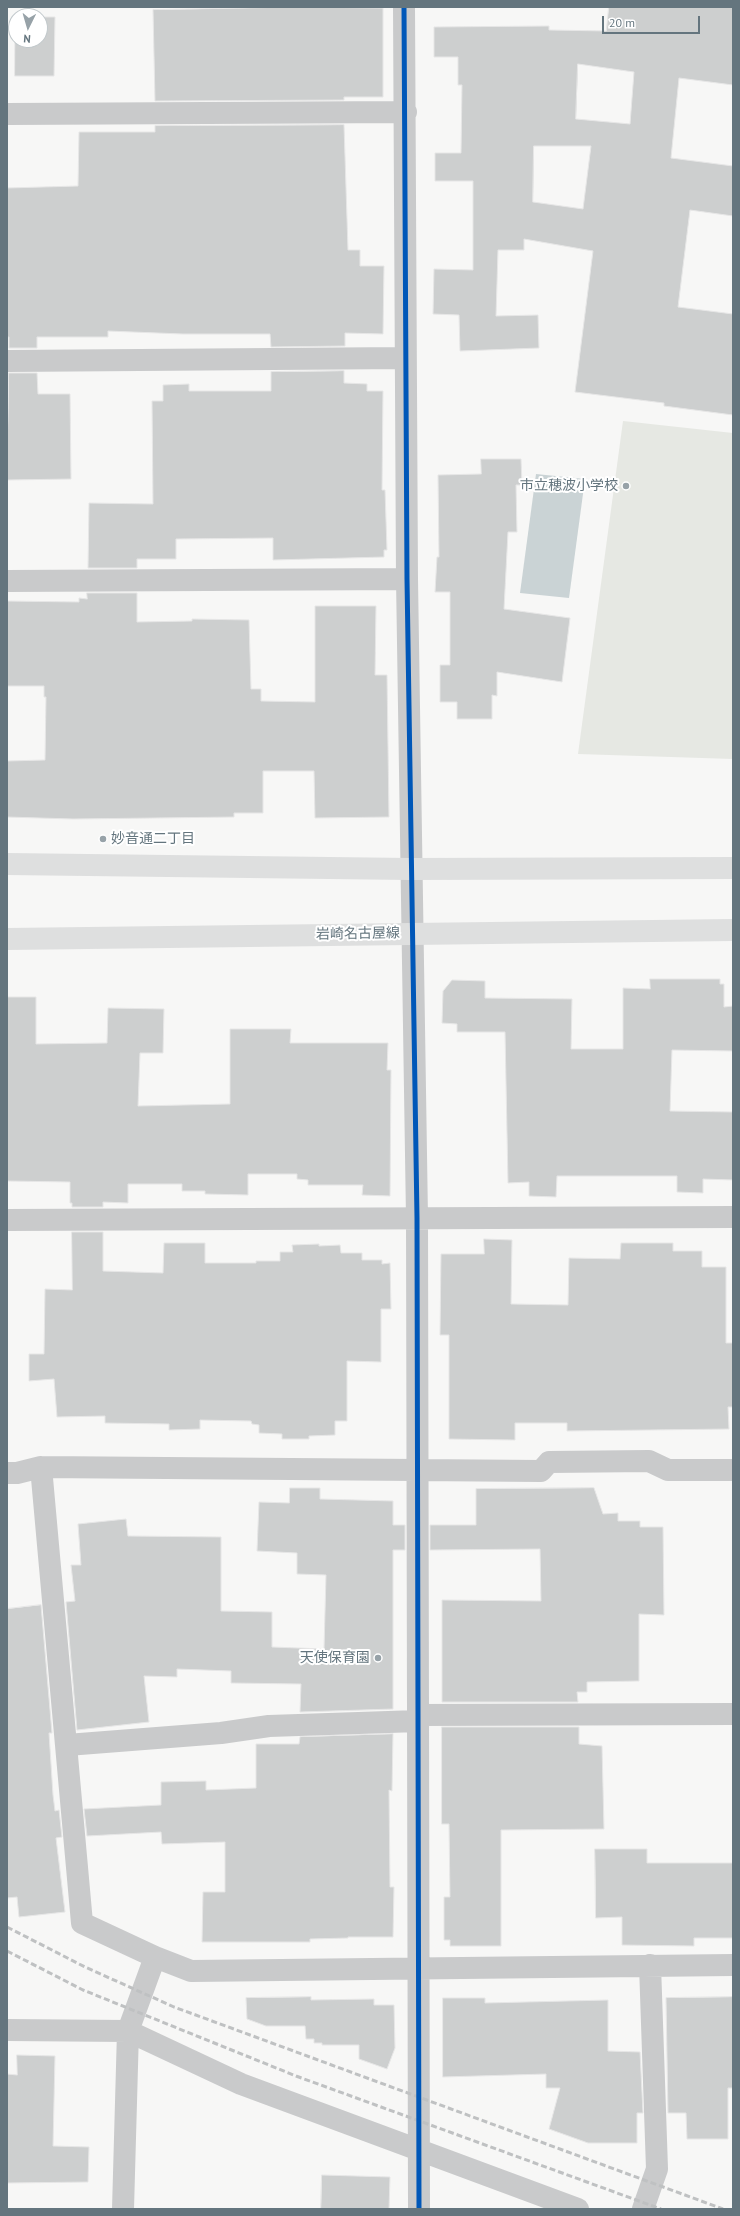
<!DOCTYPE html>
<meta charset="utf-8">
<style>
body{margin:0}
#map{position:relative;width:740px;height:2216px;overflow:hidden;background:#f7f7f6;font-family:"PT Sans",sans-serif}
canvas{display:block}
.frame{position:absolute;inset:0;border:8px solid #64757e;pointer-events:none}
.north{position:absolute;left:8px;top:8px;width:40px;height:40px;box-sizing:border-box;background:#fff;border:1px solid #c1c8cb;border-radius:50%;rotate:185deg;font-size:11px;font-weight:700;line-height:16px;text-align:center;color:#64757e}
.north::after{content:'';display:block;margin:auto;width:14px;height:18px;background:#97a2a8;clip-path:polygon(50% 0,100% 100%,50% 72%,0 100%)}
.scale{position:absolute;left:602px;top:16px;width:98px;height:18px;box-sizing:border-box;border:2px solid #64757e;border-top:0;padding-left:5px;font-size:12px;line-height:14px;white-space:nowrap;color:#64757e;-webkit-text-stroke:3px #fff;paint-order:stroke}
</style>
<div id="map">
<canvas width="740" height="2216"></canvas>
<div class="frame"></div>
<div class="north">N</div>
<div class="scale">20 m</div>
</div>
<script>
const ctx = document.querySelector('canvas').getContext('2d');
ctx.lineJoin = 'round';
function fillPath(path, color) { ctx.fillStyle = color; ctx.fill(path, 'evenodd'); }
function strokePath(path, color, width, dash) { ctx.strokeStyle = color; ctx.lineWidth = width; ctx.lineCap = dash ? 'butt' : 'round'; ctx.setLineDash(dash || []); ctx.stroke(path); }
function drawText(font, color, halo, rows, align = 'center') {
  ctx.font = font + ' "PT Sans","Noto Sans JP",sans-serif'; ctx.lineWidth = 4; ctx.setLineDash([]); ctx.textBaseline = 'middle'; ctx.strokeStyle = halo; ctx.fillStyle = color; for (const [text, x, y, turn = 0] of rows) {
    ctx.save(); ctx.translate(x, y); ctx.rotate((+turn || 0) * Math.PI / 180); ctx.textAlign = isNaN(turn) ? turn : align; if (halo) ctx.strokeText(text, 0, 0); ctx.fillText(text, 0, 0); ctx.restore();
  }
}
fillPath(new Path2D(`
 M623,421L733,433V759L578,754Z`), '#e6e8e3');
fillPath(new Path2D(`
 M536,474L585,479L569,598L520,593Z`), '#cad3d5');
const building = new Path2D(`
 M298,7L383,8V97H344V100L155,101L153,10Z
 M609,7H733V85L679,78L671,158L733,166V216L690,210L678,307L733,314V415L664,406V403L575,392L593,251L524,239V250H498L496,316L538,315L539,348L460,351L459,315L433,314L434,269L473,270V181H435V153H461L462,85H458V57H434V27L549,26V30L606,31ZM578,64L634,72L630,124L576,119ZM534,146H591L583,209L533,202Z
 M15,17L16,40H40V17H55L54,76H15Z
 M344,125L348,250H360V266H384L383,334L345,333V346L271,347L270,334H183L108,331V337H37V348H9V337H7V188L78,186L79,132H155V126Z
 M344,371V383L367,384V391H383L382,490H385L387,550H384V557L273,560V538L176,539V559H137V568H88L89,503L153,504L152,401H163V385L189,384V391H271V372Z
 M9,373H37L38,394H70L71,479L7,480Z
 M481,459H521L522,485H516L517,532H508L504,609L570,618L562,682L497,672V696L492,695V719H457V702H440V665H450V592H435L437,557H439L438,475L481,474Z
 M87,593H137V622L192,621V619L249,620L251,689H261V701L315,702V606H376L375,675H387L389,817L315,818L314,771H263V813H234V817L73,819L7,817V761L45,760L46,697H44V686H7V601L79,602V598L87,599Z
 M650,979H720V984H724V1007L733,1006V1051L672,1050L670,1111L733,1112V1180L703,1179V1193L677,1192V1176H557L556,1197L529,1196V1182L508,1183L505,1032H457V1024L442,1023L443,991L452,980L485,981V998L572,999L571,1049H623V988L650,989Z
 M7,997H36V1044L107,1043L108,1008L164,1009L163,1053H140L138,1106L230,1104V1029H291L290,1043H388L387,1070H391L390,1196L362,1195L363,1185H308V1180L297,1179V1174H248V1195L205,1194V1191H182V1184H128V1203L103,1202V1207H72V1203H70V1182L7,1181Z
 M72,1232H103V1271L163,1273L164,1243H205V1263H256V1261H280V1252H293L292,1245L319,1244V1246L340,1245L341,1253H362V1260H382V1264L390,1263L391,1309H381V1362L347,1361V1421H335V1435L309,1436V1439H282V1434L259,1433V1425L252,1424L251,1421L200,1420V1429L169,1430V1424L105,1423V1416L57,1417L54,1379L29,1381V1354H44L45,1289L72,1290Z
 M484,1239L512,1240L511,1304L568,1305L569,1258L620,1259L621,1243H673V1251H702V1267H726V1343H733V1407H728L729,1429L567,1431V1423H515V1440L449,1439V1335H440L441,1254H484Z
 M290,1488H320V1499L393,1501V1525H405V1550H393V1709L300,1712L301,1684L231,1683V1671L177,1669V1677L144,1676L149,1722L77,1730L66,1602L75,1601L71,1565H81L78,1524L126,1519L128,1536L221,1537V1611L272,1612V1647L324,1649L326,1575L297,1574V1553L257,1551L259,1502L289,1503Z
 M594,1488L603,1514L618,1513V1521H640V1527H663L664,1615L639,1614V1681L587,1682V1692H577L578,1702H442V1600L541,1601L540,1549L430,1550V1525H476V1489Z
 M41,1605L52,1733H49L53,1795L55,1811L59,1810L62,1837L56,1838L65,1912L19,1917L17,1897L7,1898V1609Z
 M442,1727H579V1744L602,1746L604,1829L501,1830V1946H450V1940H444V1897H450L449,1824H442Z
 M393,1734L392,1791L389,1790L390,1887H394L393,1937H348V1938L310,1939V1942H202L203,1892H225V1842L162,1844L161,1832L87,1836L84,1809L161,1805V1782L206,1781V1790L256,1788V1744H299L300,1737Z
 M595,1849H647V1863H733V1938H694V1946L622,1945V1917L596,1918Z
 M311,1997V2000L374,1999V2005H394L395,2048L387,2069L359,2059V2045H322V2043H314V2039H306L305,2026H266L247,2019L246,1998Z
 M733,1997V2088H728V2139H687L686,2113H668L666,1998Z
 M443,1998H485V2003L608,2000V2051L640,2052L643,2113H637V2143H588L549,2129L560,2088H546V2074L443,2077Z
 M17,2055L55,2056L53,2146L89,2147L88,2182L7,2183V2074L17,2075Z
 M322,2175L390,2177L389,2209H321Z`);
fillPath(building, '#cdcfcf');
strokePath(building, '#e6e6e6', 1);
strokePath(new Path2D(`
 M404,7L407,579L417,1218L419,2209
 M7,114L406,112
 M7,361L405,358
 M7,581L407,579
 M7,1220L733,1217
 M41,1467L82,1923L155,1957L128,2031L123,2209
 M7,1473H17L41,1467L541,1471L549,1462L649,1461L668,1470H733
 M418,1715L733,1714
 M67,1745L221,1733L269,1726L418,1721
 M155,1957L191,1971L733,1965
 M7,2030L128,2031L241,2084L578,2209
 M643,2209L657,2169L650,1965`), '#c9cacb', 22);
strokePath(new Path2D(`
 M7,864L410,869L733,868
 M7,939L733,930`), '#dedfdf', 22);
strokePath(new Path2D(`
 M7,1927L85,1967L174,2007L723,2209
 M7,1951L83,1990L296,2076L661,2209`), '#bfc1c2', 3, [6, 3]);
strokePath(new Path2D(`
 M404,7L407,579L417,1218L419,2209`), '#0057b8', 5);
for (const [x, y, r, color] of [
 [626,486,4,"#97a2a8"],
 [103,839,4,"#97a2a8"],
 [378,1658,4,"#97a2a8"]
]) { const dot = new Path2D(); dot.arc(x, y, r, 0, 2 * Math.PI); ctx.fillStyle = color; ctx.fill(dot); strokePath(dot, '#fff', 1.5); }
drawText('14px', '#64757e', '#fff', [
 ["市立穂波小学校",618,486],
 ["妙音通二丁目",111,839,"left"],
 ["天使保育園",370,1658]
], 'right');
drawText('14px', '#64757e', '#fff', [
 ["岩崎名古屋線",358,934,-1]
]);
</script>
